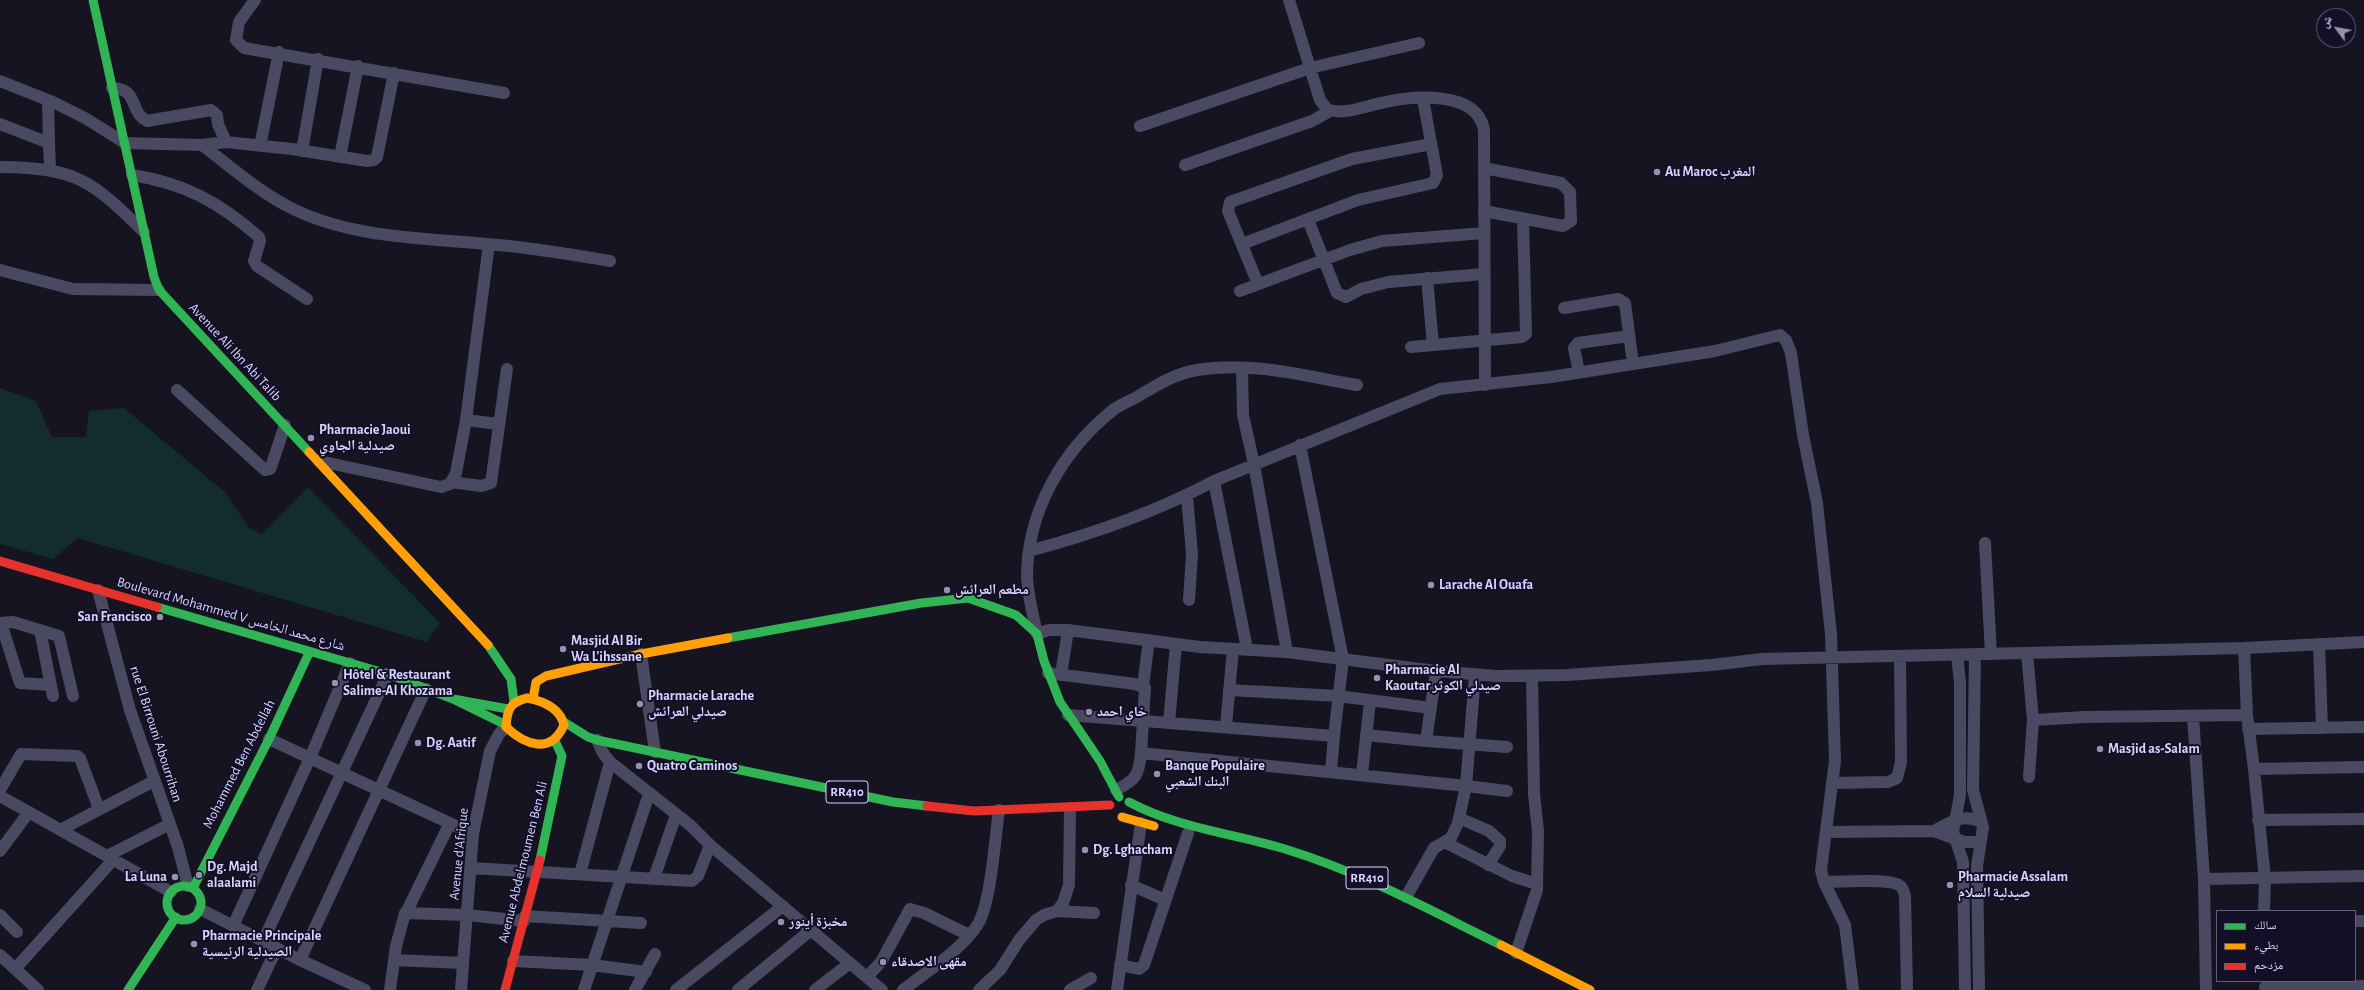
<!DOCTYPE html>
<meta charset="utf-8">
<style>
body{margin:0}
#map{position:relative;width:2364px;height:990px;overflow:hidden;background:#161421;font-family:"Alegreya Sans","Noto Naskh Arabic",sans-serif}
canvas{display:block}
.legend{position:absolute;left:2216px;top:910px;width:140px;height:72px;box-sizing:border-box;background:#130f26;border:1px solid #625e7d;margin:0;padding:5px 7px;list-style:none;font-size:12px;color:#d9d4ff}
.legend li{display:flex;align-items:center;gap:8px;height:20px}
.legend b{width:20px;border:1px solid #625e7d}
.north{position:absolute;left:2316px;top:8px;width:40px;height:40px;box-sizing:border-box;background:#130f26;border:1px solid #625e7d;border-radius:50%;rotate:302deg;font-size:11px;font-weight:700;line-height:16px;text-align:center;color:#d9d4ff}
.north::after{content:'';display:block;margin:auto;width:14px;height:18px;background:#9591b1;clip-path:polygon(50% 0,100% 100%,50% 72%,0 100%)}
</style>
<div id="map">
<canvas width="2364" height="990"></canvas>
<ul class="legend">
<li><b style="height:5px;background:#30b455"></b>سالك</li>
<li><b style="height:5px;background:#ff9f0a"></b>بطيء</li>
<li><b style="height:5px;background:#e5322d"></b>مزدحم</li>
</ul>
<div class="north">ش</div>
</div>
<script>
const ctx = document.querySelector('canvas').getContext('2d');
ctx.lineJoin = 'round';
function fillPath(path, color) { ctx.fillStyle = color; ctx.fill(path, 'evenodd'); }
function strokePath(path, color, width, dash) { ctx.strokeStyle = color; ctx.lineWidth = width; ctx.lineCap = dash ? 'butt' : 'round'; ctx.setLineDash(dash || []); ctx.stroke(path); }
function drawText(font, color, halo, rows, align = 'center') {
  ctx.font = font + ' "Alegreya Sans","Noto Naskh Arabic",sans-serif'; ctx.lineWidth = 4; ctx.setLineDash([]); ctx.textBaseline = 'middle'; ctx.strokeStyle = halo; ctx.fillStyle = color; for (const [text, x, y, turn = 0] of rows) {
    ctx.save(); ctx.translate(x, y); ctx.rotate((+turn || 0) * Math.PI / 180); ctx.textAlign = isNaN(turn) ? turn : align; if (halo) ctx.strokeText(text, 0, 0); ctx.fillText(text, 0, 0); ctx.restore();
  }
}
fillPath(new Path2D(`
 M0,388L36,401L52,437H86L89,411L124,408L226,493L249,528L262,534L308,487L440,623L427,642L78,538L53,559L0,544Z`), '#132c2d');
strokePath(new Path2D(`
 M255,0L239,22L236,40L244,48L504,93
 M1289,0L1320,100L1327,109C1341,116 1366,106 1381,103C1411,96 1477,89 1484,130L1485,385
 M0,81L53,102L85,118L125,143L202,145L226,142L292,149L367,161L374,160L377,157L394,73
 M112,88C140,89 128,111 147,121L211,110L217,115L218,124L226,142
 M0,124L49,143L48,100
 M1140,126L1310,68L1419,43
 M49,143L50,169
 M202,145C231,167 259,192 291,208C351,238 423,238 487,244C529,247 569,254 610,261
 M260,146L279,52
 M302,151L318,59
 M340,157L358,66
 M1185,165L1312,121L1330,111
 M0,167C77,168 91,180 144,232
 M132,175C184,183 219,202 259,237L260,241L254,261L257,266L307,299
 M1484,211L1563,226L1571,221L1570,192L1561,183L1484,168
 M1308,220L1337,293L1346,297L1361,289L1388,282L1484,274
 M1242,244L1358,200L1433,183L1437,175L1423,99
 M0,270L73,289L159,290
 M1427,278L1433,345
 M1258,284L1228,211L1230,202L1352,159L1431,144
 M1240,291L1350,250L1382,241L1484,233
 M1564,308L1618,299L1625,303L1633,364
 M1411,347L1522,337L1526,334L1523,219
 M1242,368L1243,415L1254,464L1287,652
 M1579,372L1574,348L1578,343L1629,336
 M1357,385C1304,376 1252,361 1197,370C1174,374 1157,385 1137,397C1129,401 1120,405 1113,410C1063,450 1027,511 1027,577C1028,596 1033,615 1037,634L1049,630H1068L1200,647L1287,652L1436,671L1496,676L1567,675L1712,665L1762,659L2244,648L2364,642
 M177,390L265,470L270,469L271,467L285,425
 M466,420L498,424
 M1300,445L1343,659L1334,736
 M319,461L441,487L450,484L456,473L466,420L489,244
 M1214,481L1247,649
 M451,482L481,486L491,483L507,369
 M1187,496L1192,554L1189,600
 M1985,543L1991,654
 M1029,551C1093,534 1156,512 1214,481L1440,389L1551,377L1715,351L1780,335L1786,340L1791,353L1803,435L1817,503L1831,634L1835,761L1821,870L1824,882L1845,925L1853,990
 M98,590L130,710L178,847L188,886
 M0,623L13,622L59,636L73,696
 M1,623L20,683L51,685
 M40,630L53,696
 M2319,644L2322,728
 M2244,648L2247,715L2254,769L2364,767
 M2027,653L2033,720L2085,717L2247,715
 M641,654L655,752
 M1975,654L1973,790L1983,827L1977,866L1979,990
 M1957,655L1960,682V795L1953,832L1963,862L1965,990
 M1436,671L1426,741L1507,747
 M1048,673L1135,684L1145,688L1141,753L1466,786L1458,823L1451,838L1434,848L1406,897
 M1061,675L1068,630
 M1475,675L1466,786L1507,791
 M1143,686L1149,640
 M1229,690L1338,696L1431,708
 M1068,715L1334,736L1331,771
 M2193,716L2204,879L2206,990
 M1169,723L1176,644
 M1226,726L1233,649
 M2248,729L2364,727
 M1366,735L1426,741
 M269,739L473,834
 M597,740L603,753L610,762L690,825L710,845L882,990
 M2254,769L2265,879L2264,911
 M1362,774L1370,701
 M2029,777L2033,720
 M1832,783L1888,782L1897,778L1901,762L1900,656
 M0,790L21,754L77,756L80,758L99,809
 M1116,790C1136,780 1139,775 1141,753
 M0,796L171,892
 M1459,818L1489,831L1500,841V846L1488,865
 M2258,820L2364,819
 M60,830L154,781
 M1934,831C1950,822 1963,813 1981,822
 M1826,832L1934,831L1964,842H1981
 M1446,843L1512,876L1537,884
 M0,851L29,812
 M107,856L170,824
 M471,868L692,881L698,876L710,845
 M580,874L610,762
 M654,878L676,815
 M2204,879L2364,876
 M1824,882C1840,882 1887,878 1899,885C1903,887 1904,892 1905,896L1907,990
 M1131,885L1165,900
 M200,909L300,960L365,990
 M1057,911L1094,913
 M405,913L467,915L524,921
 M0,915L17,932
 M525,916L641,923
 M2355,921H2364
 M233,926L310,758L350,663
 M263,941L388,674
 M1516,953L1537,890L1538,831L1534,794L1532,677
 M0,955L38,990
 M300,960L426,689
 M394,960L463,963
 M513,961L592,965L646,972
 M1120,965L1139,969L1144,965L1188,833
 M15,969L113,860
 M867,977L881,962L910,909L924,913L969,935
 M2313,981V987L2364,986
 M2265,987H2313
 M257,990L277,948
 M390,990L396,946L404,917L450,823
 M461,990L473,834L490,751L499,734L506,727
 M584,990L649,794
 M635,990L655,954
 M676,990L783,906
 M738,990L811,930
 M815,990L850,963
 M903,990C926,972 963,949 978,924C991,902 995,838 999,810
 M979,990L1000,970L1019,940L1036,920L1044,915L1057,911L1063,903L1069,885L1070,808
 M1070,990L1091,978
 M1117,990L1141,823`), '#4a4962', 12);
strokePath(new Path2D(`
 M93,0L154,277L159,290L309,452
 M157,607L388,674L453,699
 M728,638L921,603L968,598L1016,615L1037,634L1044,661L1060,702L1100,761L1119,797
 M488,645L511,679L514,702
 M564,722L588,737L597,740L893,802L927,806
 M506,725L453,699L508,709
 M1129,802C1177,828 1236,834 1288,850C1363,873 1431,911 1501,945
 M540,860L562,756L555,741
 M167 903a17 17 0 1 1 34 0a17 17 0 1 1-34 0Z
 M193,888L269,739L309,653
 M128,990L176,917`), '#30b455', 9);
strokePath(new Path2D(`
 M309,452L488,645
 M527,698C543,701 560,708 564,725C551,755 525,745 506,727C507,710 510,702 527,698Z
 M533,699L536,682L546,676L641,654L728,638
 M1122,817L1154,826
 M1501,945L1590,990`), '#ff9f0a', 9);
strokePath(new Path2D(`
 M0,561L157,607
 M927,806L974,811L1110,805
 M505,990L540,860`), '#e5322d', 9);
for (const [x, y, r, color] of [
 [1657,172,4,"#9591b1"],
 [311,438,4,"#9591b1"],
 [1431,585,4,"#9591b1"],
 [947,590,4,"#9591b1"],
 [160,617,4,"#9591b1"],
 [563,649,4,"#9591b1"],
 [1377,678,4,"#9591b1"],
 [335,683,4,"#9591b1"],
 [640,704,4,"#9591b1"],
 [1089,712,4,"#9591b1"],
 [418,743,4,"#9591b1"],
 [2100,749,4,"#9591b1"],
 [639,766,4,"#9591b1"],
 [1157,774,4,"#9591b1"],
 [1085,850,4,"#9591b1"],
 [199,875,4,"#9591b1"],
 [175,877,4,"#9591b1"],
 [1950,885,4,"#9591b1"],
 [781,922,4,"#9591b1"],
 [194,944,4,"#9591b1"],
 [883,962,4,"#9591b1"]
]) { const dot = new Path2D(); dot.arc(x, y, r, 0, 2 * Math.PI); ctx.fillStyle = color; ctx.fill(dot); strokePath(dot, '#130f26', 1.5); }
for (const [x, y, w] of [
 [847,792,42],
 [1367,878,42]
]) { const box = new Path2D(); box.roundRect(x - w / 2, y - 11, w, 22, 3); ctx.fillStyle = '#130f26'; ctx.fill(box); strokePath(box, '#d9d4ff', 1); }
drawText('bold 13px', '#d9d4ff', null, [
 ["RR410",847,792],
 ["RR410",1367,878]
]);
drawText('bold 14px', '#d9d4ff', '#130f26', [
 ["Au Maroc المغرب",1665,172],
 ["Pharmacie Jaoui",319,430],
 ["صيدلية الجاوي",319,446],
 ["Larache Al Ouafa",1439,585],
 ["مطعم العرائش",955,590],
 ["San Francisco",152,617,"right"],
 ["Masjid Al Bir",571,641],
 ["Wa L'ihssane",571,657],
 ["Pharmacie Al",1385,670],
 ["Kaoutar صيدلي الكوثر",1385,686],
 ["Hôtel & Restaurant",343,675],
 ["Salime-Al Khozama",343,691],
 ["Pharmacie Larache",648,696],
 ["صيدلي العرائش",648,712],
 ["خاي احمد",1097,712],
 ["Dg. Aatif",426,743],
 ["Masjid as-Salam",2108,749],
 ["Quatro Caminos",647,766],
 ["Banque Populaire",1165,766],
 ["البنك الشعبي",1165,782],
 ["Dg. Lghacham",1093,850],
 ["Dg. Majd",207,867],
 ["alaalami",207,883],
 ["La Luna",167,877,"right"],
 ["Pharmacie Assalam",1958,877],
 ["صيدلية السلام",1958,893],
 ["مخبزة أينور",789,922],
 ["Pharmacie Principale",202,936],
 ["الصيدلية الرئيسية",202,952],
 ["مقهى الاصدقاء",891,962]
], 'left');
drawText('14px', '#d9d4ff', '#130f26', [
 ["Avenue Ali Ibn Abi Talib",235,352,47],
 ["Boulevard Mohammed V شارع محمد الخامس",231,614,16],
 ["rue El Birrouni Abourrihan",156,734,72],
 ["Mohammed Ben Abdellah",239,764,-63],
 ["Avenue d'Afrique",459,854,-84],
 ["Avenue Abdelmoumen Ben Ali",523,862,-76]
]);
</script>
